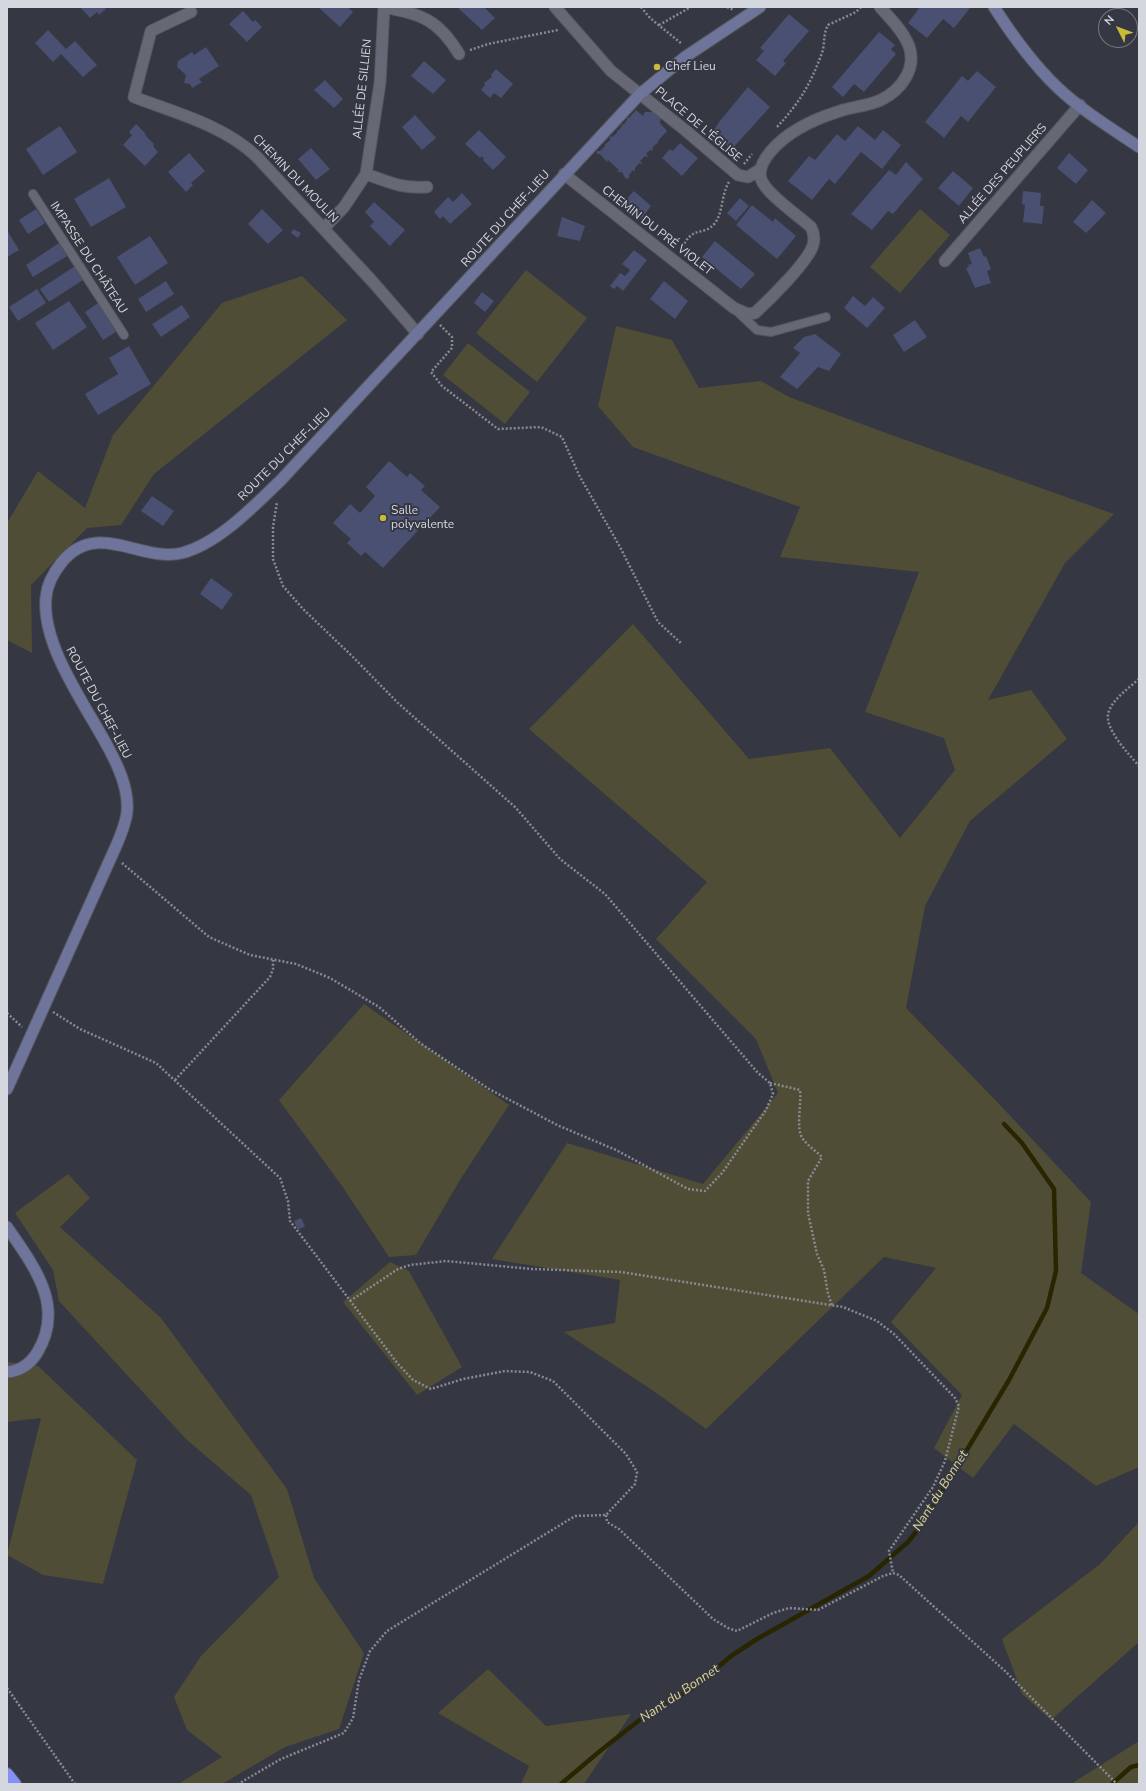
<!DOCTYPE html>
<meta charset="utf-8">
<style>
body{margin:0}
#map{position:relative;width:1146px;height:1791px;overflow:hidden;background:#353742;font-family:"Nunito Sans",sans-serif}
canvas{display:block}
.frame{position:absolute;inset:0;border:8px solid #d5d7de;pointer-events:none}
.north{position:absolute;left:1098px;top:8px;width:40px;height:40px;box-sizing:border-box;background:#353742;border:1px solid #757780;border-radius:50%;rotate:312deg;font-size:11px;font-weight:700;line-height:16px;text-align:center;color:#d5d7de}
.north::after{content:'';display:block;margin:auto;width:14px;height:18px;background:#caba3a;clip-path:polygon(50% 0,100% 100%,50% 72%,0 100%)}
</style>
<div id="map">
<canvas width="1146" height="1791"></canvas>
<div class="frame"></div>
<div class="north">N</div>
</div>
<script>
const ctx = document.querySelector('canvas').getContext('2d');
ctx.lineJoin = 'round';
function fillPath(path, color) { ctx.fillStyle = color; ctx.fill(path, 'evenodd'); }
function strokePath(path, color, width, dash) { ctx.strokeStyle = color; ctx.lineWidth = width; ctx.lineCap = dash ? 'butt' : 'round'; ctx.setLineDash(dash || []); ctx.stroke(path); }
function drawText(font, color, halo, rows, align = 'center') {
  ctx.font = font + ' "Nunito Sans",sans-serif'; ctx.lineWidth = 4; ctx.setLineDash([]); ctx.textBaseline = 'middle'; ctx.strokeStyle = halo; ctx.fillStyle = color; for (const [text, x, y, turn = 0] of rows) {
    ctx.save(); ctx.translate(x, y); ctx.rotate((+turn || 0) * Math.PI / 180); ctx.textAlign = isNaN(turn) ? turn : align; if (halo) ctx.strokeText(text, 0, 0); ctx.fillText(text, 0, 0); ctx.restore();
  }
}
fillPath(new Path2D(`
 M920,209L950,235L900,293L870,267Z
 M526,270L587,318L537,382L476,333Z
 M302,276L347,320L154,474L121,525L87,528L31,585L32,653L7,640V523L38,471L85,508L113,435L222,303Z
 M616,326L672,340L699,388L761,381L789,397L886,433L1114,514L1065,563L988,700L1031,690L1067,739L970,821L925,906L906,1008L1001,1106L1091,1202L1081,1273L1139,1314V1467L1096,1486L1014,1424L973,1478L934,1448L962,1395L891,1322L936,1268L884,1257L706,1429L655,1392L564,1332L615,1323L620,1280L492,1259L567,1143L703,1184L778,1093L756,1039L656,939L707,882L529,729L633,624L749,759L830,748L900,838L955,770L944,738L865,712L919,572L780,557L800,507L633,447L598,406Z
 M468,343L530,392L505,424L443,375Z
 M364,1004L509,1105L460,1180L416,1255L389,1257L342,1186L279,1100Z
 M68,1174L90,1198L60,1227L161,1318L287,1489L314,1578L364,1653L339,1729L285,1747L222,1784H178L222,1757L187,1730L174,1697L201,1656L279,1577L251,1495L186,1439L59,1301L53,1270L15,1213Z
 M390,1262L409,1271L462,1367L417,1395L343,1302Z
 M7,1362L38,1366L137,1460L103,1584L43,1575L7,1555L41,1418L7,1422Z
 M1139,1522V1642L1051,1720L1022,1694L1002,1639L1100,1564Z
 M488,1669L546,1726L631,1714L584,1784H521L529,1766L438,1713Z
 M1139,1741V1784H1071Z`), '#504d36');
strokePath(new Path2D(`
 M561,1784L600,1751L651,1711L692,1689L731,1656L757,1639L869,1576L908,1542L923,1523L1009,1380L1047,1308L1056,1271L1054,1189L1022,1143L1004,1124
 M1112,1784L1131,1767L1139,1765`), '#292500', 4.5);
fillPath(new Path2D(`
 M80,7H104L106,9L99,15L97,12L90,18Z
 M318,7H348L353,12L340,27Z
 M457,7H484L495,18L482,30Z
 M920,7H969L970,8L954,28L943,19L927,38L908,23Z
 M243,11L253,22L255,20L262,27L247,42L229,24Z
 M789,14L809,31L783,61L786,63L775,76L756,60L764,51L760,48Z
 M48,30L66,49L75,41L97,65L83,77L61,54L53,62L35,43Z
 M879,32L895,45L891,49L896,54L864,92L854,84L843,97L832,87Z
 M206,47L219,66L199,79L202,82L192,88L190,84L184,83L186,75L177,67L178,61L192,52L194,55Z
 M424,61L446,80L433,94L411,76Z
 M496,69L513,84L501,98L494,93L490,98L481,90L485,85L484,83L492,77L491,75Z
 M977,71L996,87L968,122L961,116L944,138L925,122L962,76L968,81Z
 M325,80L343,99L334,108L314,90Z
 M748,87L770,107L732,149L711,135L719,122Z
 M636,110L643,116L645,112H653L654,110L658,116H661L660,123L667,131L658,141V144L657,143L652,148L653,149L652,151L650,150L646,154L648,156L647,157L645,156L640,161L642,163L641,164L639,163L635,168V171L633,170L629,175V178L626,179L621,171L620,173L617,171L619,170L608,160L607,162L600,154H597V151H600L605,146V143L606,144L611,139L609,138L611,136L612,137L617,133V129L618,131L622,126L621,125L624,124L627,120V117L629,118Z
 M415,115L436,138L422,150L402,127Z
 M136,124L146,134L145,135L154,144L153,146L158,152L145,166L123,145L132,135L129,132Z
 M60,126L77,152L43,175L26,149Z
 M858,126L875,140L883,130L901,145L882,169L861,152L835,184L829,179L812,200L788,181L809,156L815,160L837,134L845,141Z
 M479,130L506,157L493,170L483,160L484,159L482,156L480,158L465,144Z
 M680,143L698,158L682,176L662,158L670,149L673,151Z
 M311,148L330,169L316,180L298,159Z
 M189,153L205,171L191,183L193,185L186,192L168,172Z
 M1069,153L1088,170L1076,184L1057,168Z
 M906,162L923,179L893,214L888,211L872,230L851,214L889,170L896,175Z
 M953,171L973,188L959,206L938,188Z
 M109,178L126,207L91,227L74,199Z
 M634,191L651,206L641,219L622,204Z
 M1023,191L1041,193L1040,206H1044L1042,224L1023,222L1025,205L1022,204Z
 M462,193L472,204L450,224L443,216L440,219L434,212L448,197L453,202Z
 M740,198L749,206L736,221L727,213Z
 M1092,200L1106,213L1086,233L1073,222Z
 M374,202L405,230L390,246L370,226L374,222L365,212Z
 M752,205L773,222L775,218L796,236L777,259L736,225Z
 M36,209L45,223L28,234L19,220Z
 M262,209L283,230L268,244L248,224Z
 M562,217L585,226L580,241L557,236Z
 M293,229L301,233L298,238L291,233Z
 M7,230L19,250L7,257Z
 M150,236L168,263L135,285L117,257Z
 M715,241L755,274L741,289L702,257Z
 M59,243L67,256L33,277L26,265Z
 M980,248L984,257L986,256L991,269L987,271L991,283L975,288L966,268L969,267L968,265L972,264L968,253Z
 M634,250L647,260L623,291L617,286L614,289L610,286L620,273L625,276L630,270L622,264Z
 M75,266L83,280L49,302L40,289Z
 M166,281L174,294L146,312L138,299Z
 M664,281L688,301L675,319L650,299Z
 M37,289L46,303L18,321L9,307Z
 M482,292L494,301L485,312L474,303Z
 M853,296L865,306L873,297L885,308L867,328L844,308Z
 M69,301L87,327L53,350L35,323Z
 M98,303L116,332L103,340L85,312Z
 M182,305L190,317L161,337L152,324Z
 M915,320L927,337L904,352L893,335Z
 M815,334L841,354L829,371L818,367L797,389L780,377L800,353L793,348L804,337Z
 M129,346L151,384L98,415L85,394L118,374L109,358Z
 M389,461L407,477L410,473L425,486L421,490L440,507L383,568L365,552L361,556L347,543L351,539L333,523L350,504L360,513L375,496L366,487Z
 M152,496L174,511L163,526L141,511Z
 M211,578L233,594L222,610L200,594Z
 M301,1218L305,1226L298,1230L294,1221Z`), '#4a5071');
const service = new Path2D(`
 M33,194L124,335
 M738,312L757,330L771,332L826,317`);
const minor = new Path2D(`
 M555,7L611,71L685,130L738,175L748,177L761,169
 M191,12L151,31L134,97C176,113 223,125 256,156L372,281L418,334
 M366,174C388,182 403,189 427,187
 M564,174L734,308L748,314L755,313C769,300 808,262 813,245C815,238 814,233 811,227C799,216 766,194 761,179C758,169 765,158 771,151C788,131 812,120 837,112C851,107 868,106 881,100C901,90 917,69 909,46C903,31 890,18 880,7
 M324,228L344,207L366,174L380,83L384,7C422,15 438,19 459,54
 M945,261L1080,105`);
const secondary = new Path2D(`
 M994,7C1012,35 1033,64 1057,87C1081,110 1111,128 1139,147
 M7,1089L117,844C121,834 126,823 127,812C129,790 119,768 109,749C87,707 41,646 46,597C47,584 54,572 62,562C97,519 141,563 182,553C218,544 255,505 281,480L640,94L685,57L760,7
 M7,1227C33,1265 66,1306 37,1353C30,1364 20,1371 7,1372`);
const motorway = new Path2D(`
 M7,1774L15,1784`);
strokePath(service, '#54565f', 10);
strokePath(minor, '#54565f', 13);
strokePath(secondary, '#54565f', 13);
strokePath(motorway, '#54565f', 14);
strokePath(new Path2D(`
 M641,7L650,18L682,44
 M727,7L734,10
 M659,25L691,7
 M470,50L488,44L558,30
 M777,127C800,102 810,85 822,53C825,44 823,34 828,25L856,12L861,7
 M744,164L752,154
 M681,251C692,223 703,238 715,223C723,213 721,195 729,182
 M440,325L452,337V348L431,372L442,386L498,429L541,427L562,437L579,475L620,547L658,622L682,644
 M1139,679C1129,688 1114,698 1109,711C1102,727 1129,754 1139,766
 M122,863L209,937L250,955L296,964L330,978L379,1007L420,1043L489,1089L557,1125L616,1150L688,1189L705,1191L722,1173L766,1110L773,1094L770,1083L758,1073L605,894L560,859L515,807L398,703L352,656L303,609L283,586L273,559V527L277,502
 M53,1012L80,1029L156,1063L280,1178L288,1201L290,1221L398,1364L413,1380L431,1389L463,1379L505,1371L530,1372L553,1381L626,1454L637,1472L635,1484L606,1515L575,1516L387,1631L370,1651L359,1680L353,1718L344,1733L281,1759L238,1784
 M7,1013L22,1027
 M175,1080L270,977L273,969V960
 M770,1083L800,1090C802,1103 795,1129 803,1139C808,1146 816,1151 822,1157L808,1181V1213L817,1254L824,1270L828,1294L832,1305
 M350,1301L398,1269L410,1265L446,1261L532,1269L621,1272L843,1307L877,1321L894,1334L955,1398L959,1406L945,1461L933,1487L889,1551L893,1573
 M606,1515L607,1522L619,1529L713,1619L728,1628L737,1631L773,1613L789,1608L818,1610L883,1576L893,1573L899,1575L1005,1671L1117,1784
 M7,1688L75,1784`), '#888a93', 2.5, [2, 2]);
strokePath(service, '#666875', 8);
strokePath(minor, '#666875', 11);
strokePath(secondary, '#6f749b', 11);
strokePath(motorway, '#8490f3', 12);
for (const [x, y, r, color] of [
 [657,67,4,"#caba3a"],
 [383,518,4,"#caba3a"]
]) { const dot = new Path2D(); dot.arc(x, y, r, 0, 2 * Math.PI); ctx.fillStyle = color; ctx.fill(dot); strokePath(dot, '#353742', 1.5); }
drawText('12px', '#d5d7de', '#353742', [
 ["Chef Lieu",665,67],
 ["Salle",391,511],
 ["polyvalente",391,525]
], 'left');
drawText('12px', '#d5d7de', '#353742', [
 ["ALLÉE DE SILLIEN",363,89,-84],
 ["PLACE DE L'ÉGLISE",698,125,40],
 ["ALLÉE DES PEUPLIERS",1003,174,-49],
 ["CHEMIN DU MOULIN",295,179,46],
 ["ROUTE DU CHEF-LIEU",506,219,-48],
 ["CHEMIN DU PRÉ VIOLET",657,231,38],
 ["IMPASSE DU CHÂTEAU",88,258,57],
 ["ROUTE DU CHEF-LIEU",285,455,-45],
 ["ROUTE DU CHEF-LIEU",98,703,62]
]);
drawText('italic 13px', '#ded695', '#353742', [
 ["Nant du Bonnet",941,1491,-58],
 ["Nant du Bonnet",680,1694,-34]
]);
</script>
